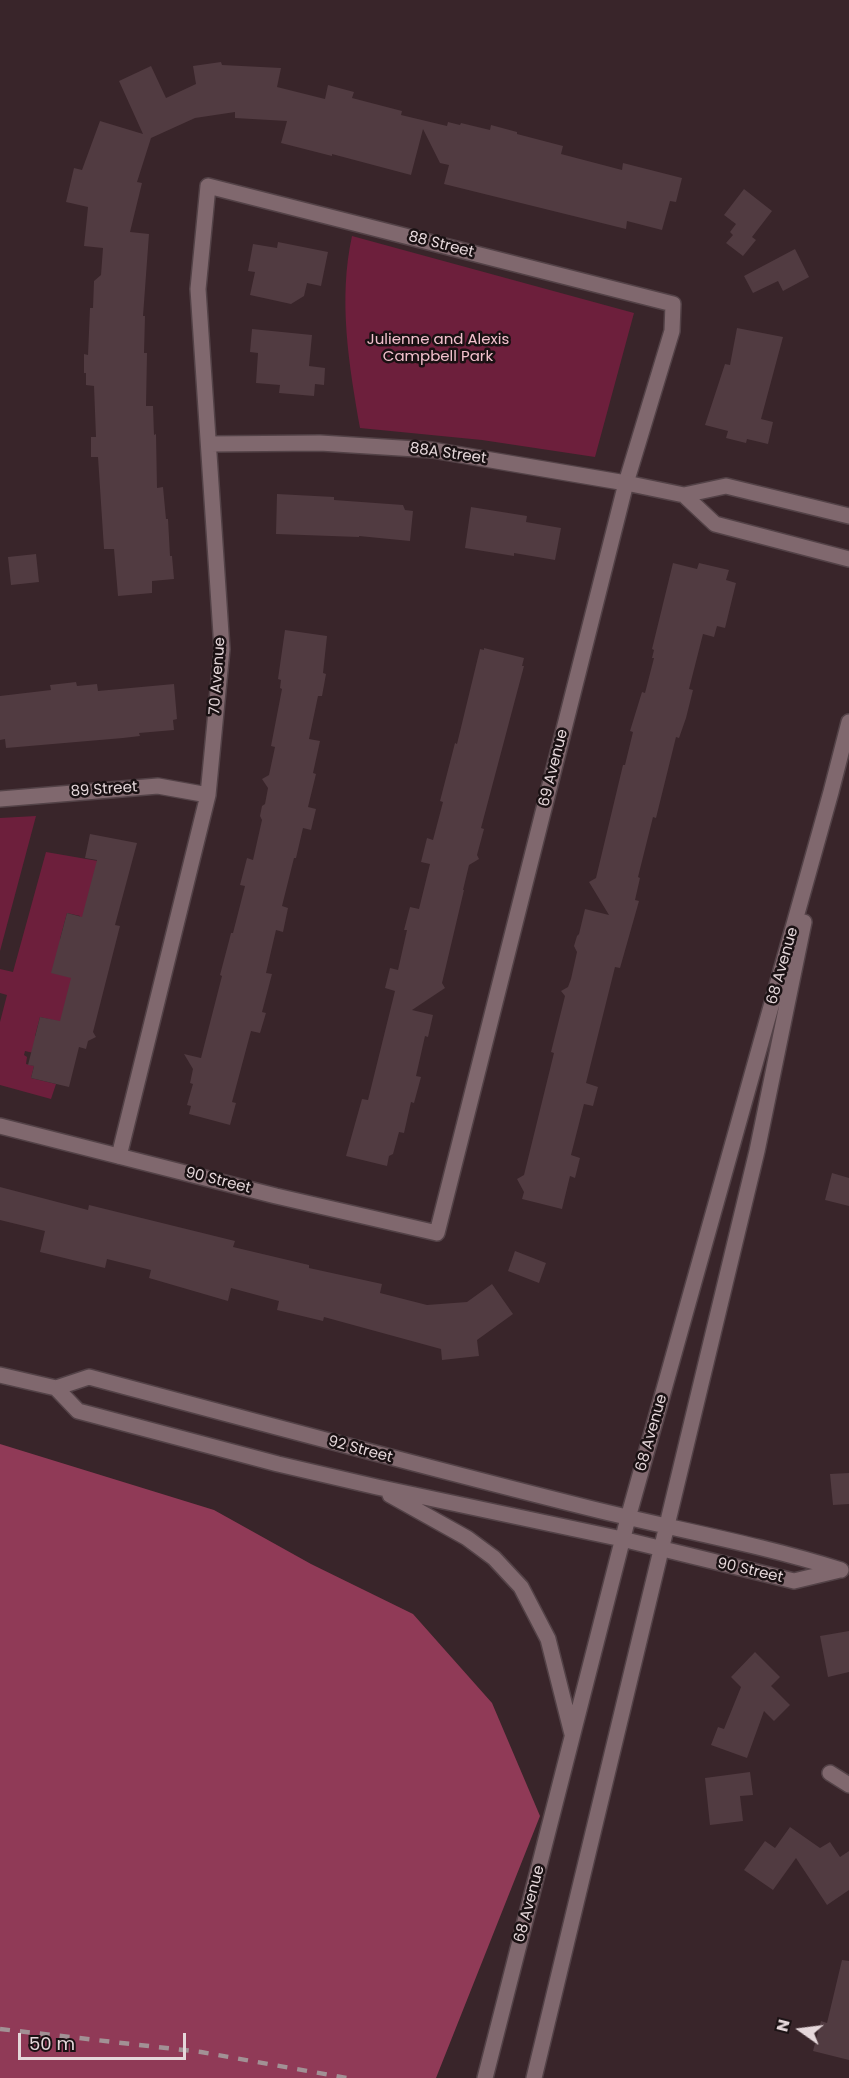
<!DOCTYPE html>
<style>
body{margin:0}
#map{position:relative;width:849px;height:2078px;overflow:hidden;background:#39252a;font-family:Poppins,sans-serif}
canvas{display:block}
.north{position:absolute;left:771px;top:2000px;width:60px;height:60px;-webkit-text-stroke:4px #1a1113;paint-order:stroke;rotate:284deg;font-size:16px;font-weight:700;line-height:24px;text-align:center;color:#e5d7da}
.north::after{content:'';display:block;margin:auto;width:21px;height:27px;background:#e5d7da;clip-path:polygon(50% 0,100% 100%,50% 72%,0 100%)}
.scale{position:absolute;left:18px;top:2033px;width:168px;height:27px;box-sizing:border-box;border:3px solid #e5d7da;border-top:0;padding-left:8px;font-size:18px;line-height:21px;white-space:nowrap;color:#e5d7da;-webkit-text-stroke:4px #1a1113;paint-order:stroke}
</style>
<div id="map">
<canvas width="849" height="2078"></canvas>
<div class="north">N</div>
<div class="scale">50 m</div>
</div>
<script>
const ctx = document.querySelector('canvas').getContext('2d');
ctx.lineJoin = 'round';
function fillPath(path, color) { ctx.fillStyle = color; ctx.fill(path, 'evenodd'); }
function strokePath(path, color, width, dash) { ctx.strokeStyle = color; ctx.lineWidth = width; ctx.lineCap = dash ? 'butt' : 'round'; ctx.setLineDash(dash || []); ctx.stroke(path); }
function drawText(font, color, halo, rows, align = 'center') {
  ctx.font = font + ' Poppins,sans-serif'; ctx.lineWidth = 5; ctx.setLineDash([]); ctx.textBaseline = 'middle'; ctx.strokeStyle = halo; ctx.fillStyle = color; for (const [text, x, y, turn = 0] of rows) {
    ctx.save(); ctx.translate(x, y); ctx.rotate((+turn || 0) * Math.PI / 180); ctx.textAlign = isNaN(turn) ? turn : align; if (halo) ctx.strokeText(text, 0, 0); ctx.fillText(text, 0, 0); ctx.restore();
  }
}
fillPath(new Path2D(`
 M352,236L634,313L595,457L482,440L360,428C349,365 338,300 352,236Z
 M36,816L0,951V818Z
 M46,852L98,861L110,900L80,920V916L67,913L60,939L72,974L73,1025L40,1017L35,1036L64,1060L25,1051L24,1055L27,1057L26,1064L34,1066L31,1078L56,1084L51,1099L0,1085V1022L7,995L0,993V969L13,972Z`), '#6d1f3c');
fillPath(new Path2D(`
 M0,1444L214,1510L311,1564L413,1614L492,1703L540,1816L436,2078H0Z`), '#903a57');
fillPath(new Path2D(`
 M221,62L222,65L281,68L277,87L325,99L328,85L354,92L352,98L402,111L401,115L447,126L448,122L460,125L461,123L490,130L491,125L517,132V134L563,146L561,154L622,170L623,163L682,178L676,202L670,201L662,230L627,221L626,229L444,184L449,165L440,163L423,129L411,175L332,154V156L281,143L287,121L235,118V112L195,118L151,138L137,182L142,183L130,232L149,234L143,316H145L144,353H147L146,406H153L154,435L156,434L157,488L163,487L166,519H168L170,556H172L174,579L152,581V593L118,596L114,549H104L98,457H91V437H96L94,386L86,385V373H84V354L88,355L90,308H93L94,281L101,275L103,248L84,246L88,207L66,202L74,168L82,170L100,121L143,134L119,81L151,66L166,98L196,84L193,66Z
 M744,189L772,211L752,237L756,240L743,256L726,243L733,235L730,232L736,224L724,215Z
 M278,242L328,252L321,286L307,283L304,296L291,304L250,295L255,272L248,271L253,244L277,248Z
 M795,249L809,277L783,291L778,281L753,293L744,276Z
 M737,328L783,337L761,419L773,422L768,444L747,439L746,443L726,438L728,431L705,425L725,364L730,365Z
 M252,329L312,335L309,366L325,368L324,385L315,384L314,396L279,393L280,385L256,383L258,353L250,352Z
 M277,494L334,497V500L403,505L405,510L413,511L410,541L359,536V537L276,534Z
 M471,507L527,516L526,522L561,528L555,560L514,553V556L465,548Z
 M36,554L39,582L11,585L8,557Z
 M673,563L697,569L699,563L729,570L726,580L736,583L725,628L717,626L714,637L703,634L689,689L693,690L686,718L679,738L676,737L656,818L653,817L638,877L640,878L635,900L639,901L620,968L615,967L586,1083L598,1087L593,1106L584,1104L571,1155L580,1158L575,1178L570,1176L562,1209L522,1199L524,1192L517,1179L524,1175L554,1053L551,1052L565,996L561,991L568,987L571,979L577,952L574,946L577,936L579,934L585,909L609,915L589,882L596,878L623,765H625L633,732L630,731L642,692L645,693L654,658H652L654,650L652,649Z
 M285,630L327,636L323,673L326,674L322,696H318L309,739L320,741L313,773L316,774L308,807L316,809L311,830L303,828L296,858H294L282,906L288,908L283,932L276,930L266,973L272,974L262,1012L266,1013L260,1033L251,1031L232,1102L236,1103L230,1125L189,1114L191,1106L187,1105L193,1084L190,1083L193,1069L184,1054L201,1058L222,976L220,975L229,941L231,933H233L245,886L240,885L247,858L253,860L262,820L260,816L262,806L265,804L268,788L262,779L269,775L275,747L271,746L282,689L280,688L281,680L278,679Z
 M484,648L524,658L522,666H524L481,828L484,829L477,855L479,859L469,865L463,890H464L442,983L445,988L412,1010L433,1015L428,1037L425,1036L416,1076L421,1077L414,1103L411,1102L404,1133L399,1132L393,1154L389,1156L387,1166L346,1156L362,1099L368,1100L395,991L385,988L390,968L398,970L407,930H404L410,907L419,909L430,864L421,862L427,838L433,840L443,802L440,801L455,743L457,744L480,649L484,650Z
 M76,682L77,686L97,684L98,691L174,684L177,719L173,720L174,730L139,733L140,736L123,738L6,748L5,739L0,740V696L51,690L50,685Z
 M90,834L137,843L115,925L120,926L93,1032L96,1037L88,1041L86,1049L79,1047L69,1087L31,1078L34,1066L28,1065L40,1017L60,1021L71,978L51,973L67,913L82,917L97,860L85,858Z
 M832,1173L849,1178V1206L825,1200Z
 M0,1187L88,1210L89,1205L235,1241L233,1247L309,1265V1268L382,1284L380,1293L427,1305L467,1302L492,1284L513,1314L477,1340L479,1356L442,1360L441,1349L324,1317L323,1321L277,1310L279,1301L231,1288L228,1301L149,1278L151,1270L107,1259L105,1268L40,1252L45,1231L0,1220Z
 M515,1251L546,1263L539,1283L508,1271Z
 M849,1473V1504L833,1505L830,1474Z
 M849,1631V1672L828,1677L820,1636Z
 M755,1652L780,1677L771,1686L790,1705L774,1721L764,1711L747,1758L711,1745L718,1727L724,1729L741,1687L731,1677Z
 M750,1772L753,1795L740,1796L743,1821L710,1825L705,1778Z
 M790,1827L820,1848L830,1842L840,1857L849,1851V1890L827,1905L796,1858L773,1890L744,1870L765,1841L775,1848Z
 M842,1960L849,1961V2060L813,2051L821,2021L827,2023Z`), '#513b41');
const street = new Path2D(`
 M0,799L158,786L208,795
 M119,1156L208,795L222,649L198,289L208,186L673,304L672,331L626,483L432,450L320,443L209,444
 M830,1773L849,1785`);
const secondary = new Path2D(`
 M684,495L715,524L849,559
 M0,1126L276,1196L437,1233L626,483L684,495L726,486L849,516
 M0,1375L56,1388L89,1377C253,1421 417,1465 581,1506C667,1528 756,1543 841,1570
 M56,1388L78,1411L278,1464L377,1487L622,1539L794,1581L840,1570
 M390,1495L467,1538L494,1558L521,1587L548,1639L572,1734
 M485,2078L628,1518L831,792L849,722
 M534,2078L757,1151L804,922`);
strokePath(street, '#534247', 18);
strokePath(secondary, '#534247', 18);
strokePath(street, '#80686e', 15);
strokePath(secondary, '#80686e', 15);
strokePath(new Path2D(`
 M0,2029L201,2052L347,2078`), '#a29195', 4.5, [10, 10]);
drawText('15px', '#e5d7da', '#1a1113', [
 ["88 Street",441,245,14],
 ["88A Street",448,454,8],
 ["70 Avenue",218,676,-86],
 ["69 Avenue",554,768,-76],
 ["89 Street",104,790,-4],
 ["68 Avenue",783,966,-74],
 ["90 Street",218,1181,14],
 ["68 Avenue",652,1433,-74],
 ["92 Street",360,1450,15],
 ["90 Street",750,1571,13],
 ["68 Avenue",530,1904,-75]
]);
drawText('15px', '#f2c0cd', '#1a1113', [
 ["Julienne and Alexis",438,340],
 ["Campbell Park",438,357]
]);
</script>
